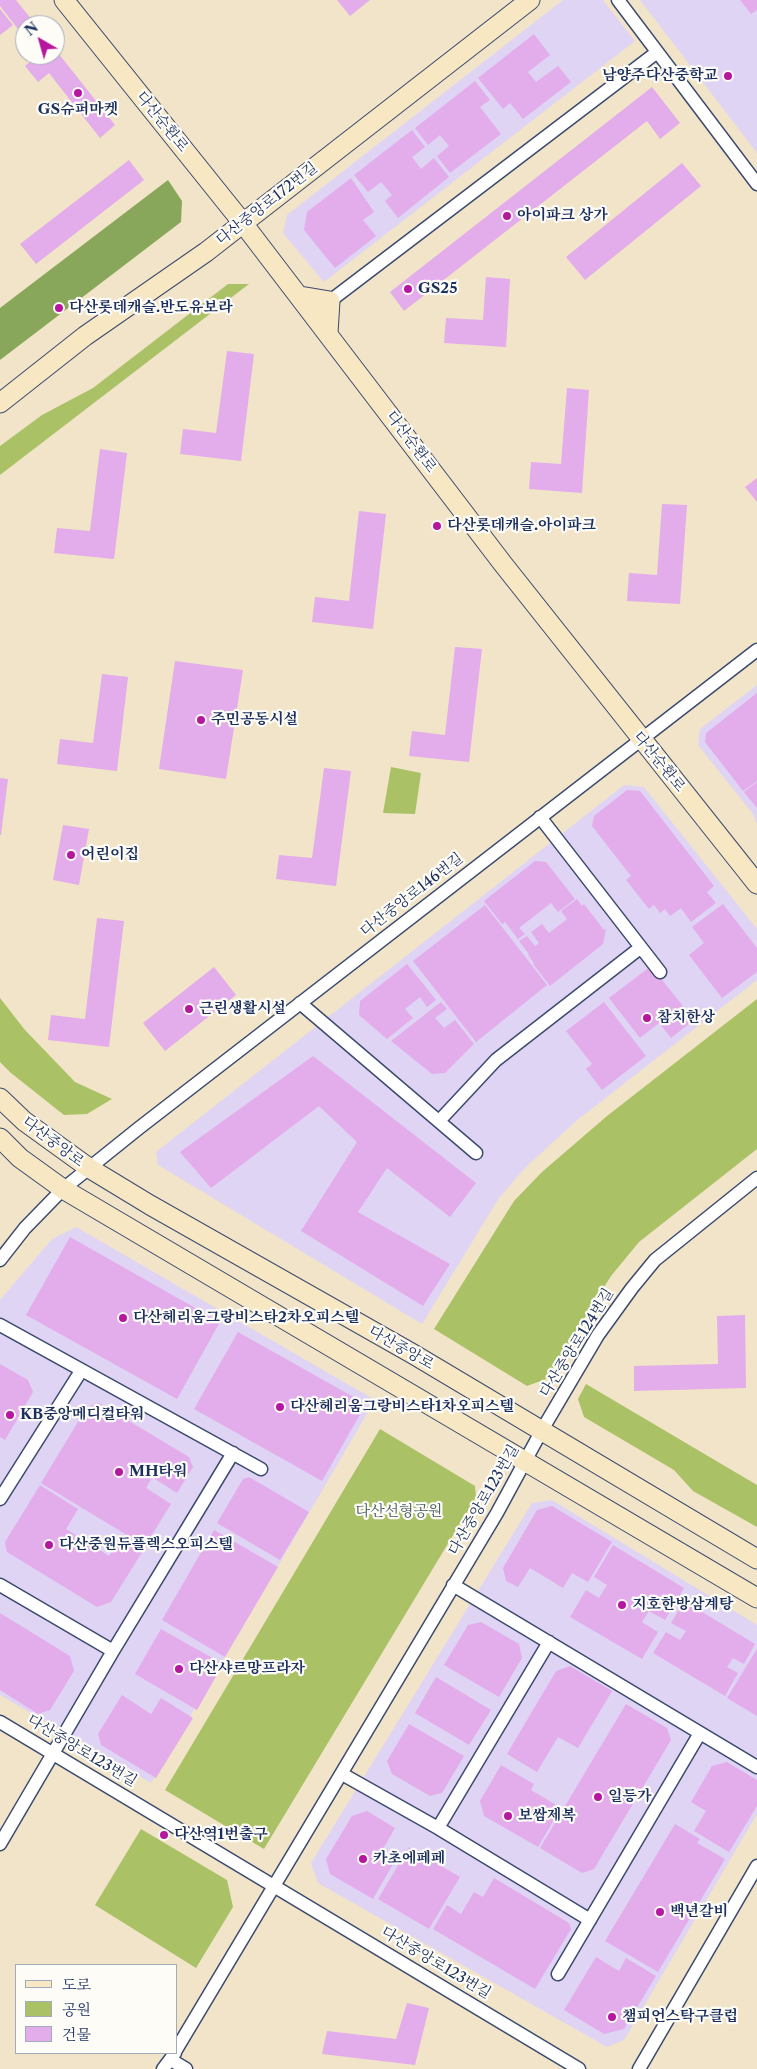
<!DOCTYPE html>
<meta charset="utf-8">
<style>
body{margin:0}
#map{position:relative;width:757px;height:2069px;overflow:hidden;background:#f1e4c8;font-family:"Libre Caslon Text","Noto Serif KR",serif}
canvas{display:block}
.legend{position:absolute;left:15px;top:1964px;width:162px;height:90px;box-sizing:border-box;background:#fdfcf7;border:1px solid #a3aaba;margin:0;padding:6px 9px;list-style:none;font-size:15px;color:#1b2f5e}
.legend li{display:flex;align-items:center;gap:10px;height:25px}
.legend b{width:25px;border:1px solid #a3aaba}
.north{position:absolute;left:15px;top:15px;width:50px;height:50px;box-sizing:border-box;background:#fdfcf7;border:1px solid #a3aaba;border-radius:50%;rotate:322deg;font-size:14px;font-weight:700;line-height:20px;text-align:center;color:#1b2f5e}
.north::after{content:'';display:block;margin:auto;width:18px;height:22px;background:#b5179e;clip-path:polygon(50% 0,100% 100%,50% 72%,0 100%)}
</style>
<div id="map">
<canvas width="757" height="2069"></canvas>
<ul class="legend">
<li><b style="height:6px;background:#f7e8c3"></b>도로</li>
<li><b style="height:14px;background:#abc166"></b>공원</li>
<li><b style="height:14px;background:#e3aceb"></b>건물</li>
</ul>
<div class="north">N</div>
</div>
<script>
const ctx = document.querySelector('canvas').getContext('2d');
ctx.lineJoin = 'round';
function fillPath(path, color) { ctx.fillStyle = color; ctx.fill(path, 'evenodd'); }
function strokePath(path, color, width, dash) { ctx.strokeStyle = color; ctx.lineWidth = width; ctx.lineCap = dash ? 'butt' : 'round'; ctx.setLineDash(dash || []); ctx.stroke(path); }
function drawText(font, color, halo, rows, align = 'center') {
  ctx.font = font + ' "Libre Caslon Text","Noto Serif KR",serif'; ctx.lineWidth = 4.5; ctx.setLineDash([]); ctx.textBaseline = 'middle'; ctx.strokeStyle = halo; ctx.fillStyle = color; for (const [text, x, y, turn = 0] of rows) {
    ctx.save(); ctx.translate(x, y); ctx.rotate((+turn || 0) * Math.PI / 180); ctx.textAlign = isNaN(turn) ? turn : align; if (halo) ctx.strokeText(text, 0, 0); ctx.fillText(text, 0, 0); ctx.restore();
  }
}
fillPath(new Path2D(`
 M563,0H603L635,41L324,282L283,233L287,215Z
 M640,0H757V153Z
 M757,685V824L753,814L698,745L700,729Z
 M624,785L644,787L757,929V980L576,1121L525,1168L499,1198L422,1324L158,1165L156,1152Z
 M76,1227L375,1400L151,1783L0,1695V1300L52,1239Z
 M552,1500L757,1625V1814L624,2040L607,2047L318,1883L311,1863L532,1503Z`), '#e0d4f4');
fillPath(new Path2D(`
 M228,284H249L0,475V446L42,415L93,388Z
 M391,767L421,773L415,814L383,813Z
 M0,998L25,1030L75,1082L112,1099L87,1114L64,1115L11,1073L0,1062Z
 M757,999V1149L639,1242L611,1276L546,1379L527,1386L434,1329L514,1201L542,1172L607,1116Z
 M586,1384L757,1485V1527L693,1491L674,1470L584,1417L578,1399Z
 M380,1429L475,1486L476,1497L264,1849L165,1790Z
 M141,1829L227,1880L233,1907L196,1968L95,1905Z`), '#abc166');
fillPath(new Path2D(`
 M168,180L182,201L181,222L0,360V308Z`), '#88a75b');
fillPath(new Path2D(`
 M0,0H16L36,25H25V38L0,6Z
 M337,0H370L350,16Z
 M740,0H757V10L751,14Z
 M0,9L13,25L0,35Z
 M534,34L550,55L528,72L536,82L558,66L571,82L523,119L510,103L503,109L478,78Z
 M55,49L115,125L100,138L49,73L38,82L25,66L39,55H55Z
 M475,81L490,100L480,107L501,134L450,173L437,156L449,146L440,135L428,145L415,128Z
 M652,87L680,123L660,139L647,121L404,311L390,292Z
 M412,130L425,147L412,157L421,169L434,158L449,177L398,218L385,201L392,195L381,182L368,192L354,175Z
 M129,160L144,180L36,264L20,244Z
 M682,163L701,186L585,280L566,257Z
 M351,178L374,212L363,220L376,236L335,268L304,230L307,212Z
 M486,277L510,279L506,347L444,343L446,318L483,320Z
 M227,351L254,354L241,461L180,454L183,429L216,433Z
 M567,388L589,390L582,493L529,489L531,462L561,464Z
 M100,449L127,453L114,559L54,553L57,528L90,531Z
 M757,478V502L745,487Z
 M662,504L687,505L680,604L627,601L629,573L657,575Z
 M359,511L386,514L373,629L312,622L315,597L349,601Z
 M455,647L482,649L469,762L409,756L412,731L445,735Z
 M175,661L243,670L226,779L159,769Z
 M102,674L128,677L117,771L57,764L60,739L93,743Z
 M757,693V781L743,791L705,742L706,733Z
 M324,768L351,771L336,886L276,879L279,855L312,858Z
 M0,778L8,779L1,835H0Z
 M757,782V808L744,792Z
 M627,790L640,791L714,886L707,892L716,903L691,922L681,908L670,916L665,909L660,913L654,905L649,909L626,880L631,876L592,826L594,816Z
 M63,825L89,829L79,885L53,880Z
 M535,861L546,862L575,899L558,912L551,903L519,928L525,934L518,939L505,922L502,924L484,901Z
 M577,899L582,906L584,904L604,930L606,929L603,944L550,986L533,964L534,963L528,955L529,954L519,941L527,936L535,946L539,943L531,932L542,924L549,933L567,919L561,911Z
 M723,904L757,948V972L722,998L689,955L704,943L692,927Z
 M485,905L547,985L476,1042L413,961Z
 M97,918L124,921L109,1047L48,1040L51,1015L85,1019Z
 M407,964L436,1000L427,1007L420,997L405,1009L413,1018L387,1039L359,1015L360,1001Z
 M651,966L694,1020L671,1038L659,1023L640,1038L609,998Z
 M214,967L236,995L165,1051L143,1023Z
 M441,1002L447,1009L435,1018L444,1028L455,1020L474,1044L445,1073L432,1074L391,1041Z
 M604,1002L646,1056L602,1090L586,1069L592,1064L566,1031Z
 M313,1056L476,1183L450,1217L387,1168L358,1212L450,1264L423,1306L301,1231L357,1142L319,1106L211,1188L180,1152Z
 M70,1237L220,1322L177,1399L26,1315Z
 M745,1315L746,1388L634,1391V1366L718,1364L717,1316Z
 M238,1332L366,1404L322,1481L194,1409Z
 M0,1364L28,1380L33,1392L5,1440L0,1437Z
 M99,1403L189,1457L193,1467L177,1493L152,1477L146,1488L171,1504L145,1546L41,1483L87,1407Z
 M249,1477L309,1512L280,1560L217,1523L243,1479Z
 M40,1485L78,1509L66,1529L109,1556L122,1535L144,1549L111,1602L97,1607L7,1552L5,1542Z
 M552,1506L612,1542L588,1582L572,1573L563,1588L530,1568L518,1587L506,1581L503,1568L537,1510Z
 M214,1530L278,1567L225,1657L162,1620Z
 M613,1545L684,1588L665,1620L649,1611L642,1622L658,1632L642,1659L570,1617L586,1590L599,1598L607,1585L594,1577Z
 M684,1601L755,1644L744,1664L733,1658L727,1667L738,1673L725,1696L653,1653L666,1632L680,1640L686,1631L671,1623Z
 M0,1613L70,1656L74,1671L50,1710L38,1714L0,1690Z
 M481,1622L519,1644L522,1658L499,1697L444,1665L468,1625Z
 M161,1629L223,1664L197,1710L135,1674Z
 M757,1649V1716L727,1698Z
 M570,1666L612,1691L578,1748L558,1737L537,1772L507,1754L556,1671Z
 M436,1677L491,1710L469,1745L415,1713Z
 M122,1695L151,1714L161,1698L193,1718L156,1778L101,1745L98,1734Z
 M626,1704L667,1728L671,1740L594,1869L582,1873L540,1848Z
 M409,1724L464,1756L442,1793L430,1796L392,1774L387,1761Z
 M727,1762L757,1780V1806L729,1852L694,1831L706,1811L691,1802L712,1766Z
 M501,1765L534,1784L531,1790L561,1808L538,1847L484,1816L480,1801Z
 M367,1811L395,1828L379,1856L393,1864L373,1899L330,1874L326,1859L352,1816Z
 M675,1824L700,1839L697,1843L725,1859L658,1972L605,1941Z
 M409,1847L460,1877L429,1929L378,1899Z
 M494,1878L569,1923L571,1929L535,1989L433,1929L447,1905L461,1914L474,1892L483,1897Z
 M596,1957L619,1971L626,1958L656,1976L624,2029L604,2034L564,2010Z
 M407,2003L429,2008L415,2065L322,2054L327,2031L396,2039Z`), '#e3aceb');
const street = new Path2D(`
 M618,0L757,184
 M330,301L656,53
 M540,817L660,972
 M300,1003L476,1153
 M440,1120L496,1060L640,948
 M0,1260L25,1228L63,1189L139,1128L757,650
 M0,1325L261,1469
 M0,1499L81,1371
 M0,1585L113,1651
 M453,1585L757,1767
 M0,1722L579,2069
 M342,1774L438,1828L590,1920
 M438,1828L549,1642
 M0,1844L113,1651L233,1453
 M558,1974L700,1733
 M176,2050L497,1513L542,1430L598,1335L632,1288L655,1260L757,1178
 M171,2060L186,2069
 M163,2069L175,2053
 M639,2069L757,1866`);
const secondary = new Path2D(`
 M64,0L242,222L503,564L757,884
 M300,296L330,301L328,333
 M0,403L85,336L206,252L530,0
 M0,1098L24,1121L89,1168L150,1205L413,1354L757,1559
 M0,1138L20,1158L63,1189L757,1598`);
strokePath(street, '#3b4a6e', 15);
strokePath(secondary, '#3b4a6e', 21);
strokePath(street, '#fff', 12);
strokePath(secondary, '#f7e8c3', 19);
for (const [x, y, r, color] of [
 [728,76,5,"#b5179e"],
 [78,93,5,"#b5179e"],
 [507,216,5,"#b5179e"],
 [408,289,5,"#b5179e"],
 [59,308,5,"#b5179e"],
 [437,526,5,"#b5179e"],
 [201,720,5,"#b5179e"],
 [71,855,5,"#b5179e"],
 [189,1009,5,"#b5179e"],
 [647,1018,5,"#b5179e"],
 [123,1318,5,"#b5179e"],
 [280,1407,5,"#b5179e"],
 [10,1415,5,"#b5179e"],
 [119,1472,5,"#b5179e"],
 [49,1545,5,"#b5179e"],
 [622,1605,5,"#b5179e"],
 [179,1669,5,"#b5179e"],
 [598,1797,5,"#b5179e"],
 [508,1816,5,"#b5179e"],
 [164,1835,5,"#b5179e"],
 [363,1859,5,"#b5179e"],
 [660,1912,5,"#b5179e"],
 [612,2017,5,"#b5179e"]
]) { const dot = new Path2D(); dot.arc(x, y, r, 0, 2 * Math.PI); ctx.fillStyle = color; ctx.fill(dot); strokePath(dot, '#fdfcf7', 2); }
drawText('bold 15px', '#1b2f5e', '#fdfcf7', [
 ["남양주다산중학교",718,76,"right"],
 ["GS슈퍼마켓",78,110,"center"],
 ["아이파크 상가",517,216],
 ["GS25",418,289],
 ["다산롯데캐슬.반도유보라",69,308],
 ["다산롯데캐슬.아이파크",447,526],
 ["주민공동시설",211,720],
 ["어린이집",81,855],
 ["근린생활시설",199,1009],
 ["참치한상",657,1018],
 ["다산헤리움그랑비스타2차오피스텔",133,1318],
 ["다산헤리움그랑비스타1차오피스텔",290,1407],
 ["KB중앙메디컬타워",20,1415],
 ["MH타워",129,1472],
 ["다산중원듀플렉스오피스텔",59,1545],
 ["지호한방삼계탕",632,1605],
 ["다산샤르망프라자",189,1669],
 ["일등가",608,1797],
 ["보쌈제복",518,1816],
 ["다산역1번출구",174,1835],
 ["카초에페페",373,1859],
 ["백년갈비",670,1912],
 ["챔피언스탁구클럽",622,2017]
], 'left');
drawText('15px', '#1b2f5e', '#fdfcf7', [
 ["다산순환로",162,122,51],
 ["다산중앙로172번길",267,204,-38],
 ["다산순환로",411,442,53],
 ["다산순환로",659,762,51],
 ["다산중앙로146번길",412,895,-38],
 ["다산중앙로",53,1142,37],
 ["다산중앙로124번길",577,1343,-58],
 ["다산중앙로",401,1348,30],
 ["다산중앙로123번길",484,1500,-60],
 ["다산중앙로123번길",82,1751,31],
 ["다산중앙로123번길",436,1963,31]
]);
drawText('15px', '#465b60', '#fdfcf7', [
 ["다산선형공원",399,1512]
]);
</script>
